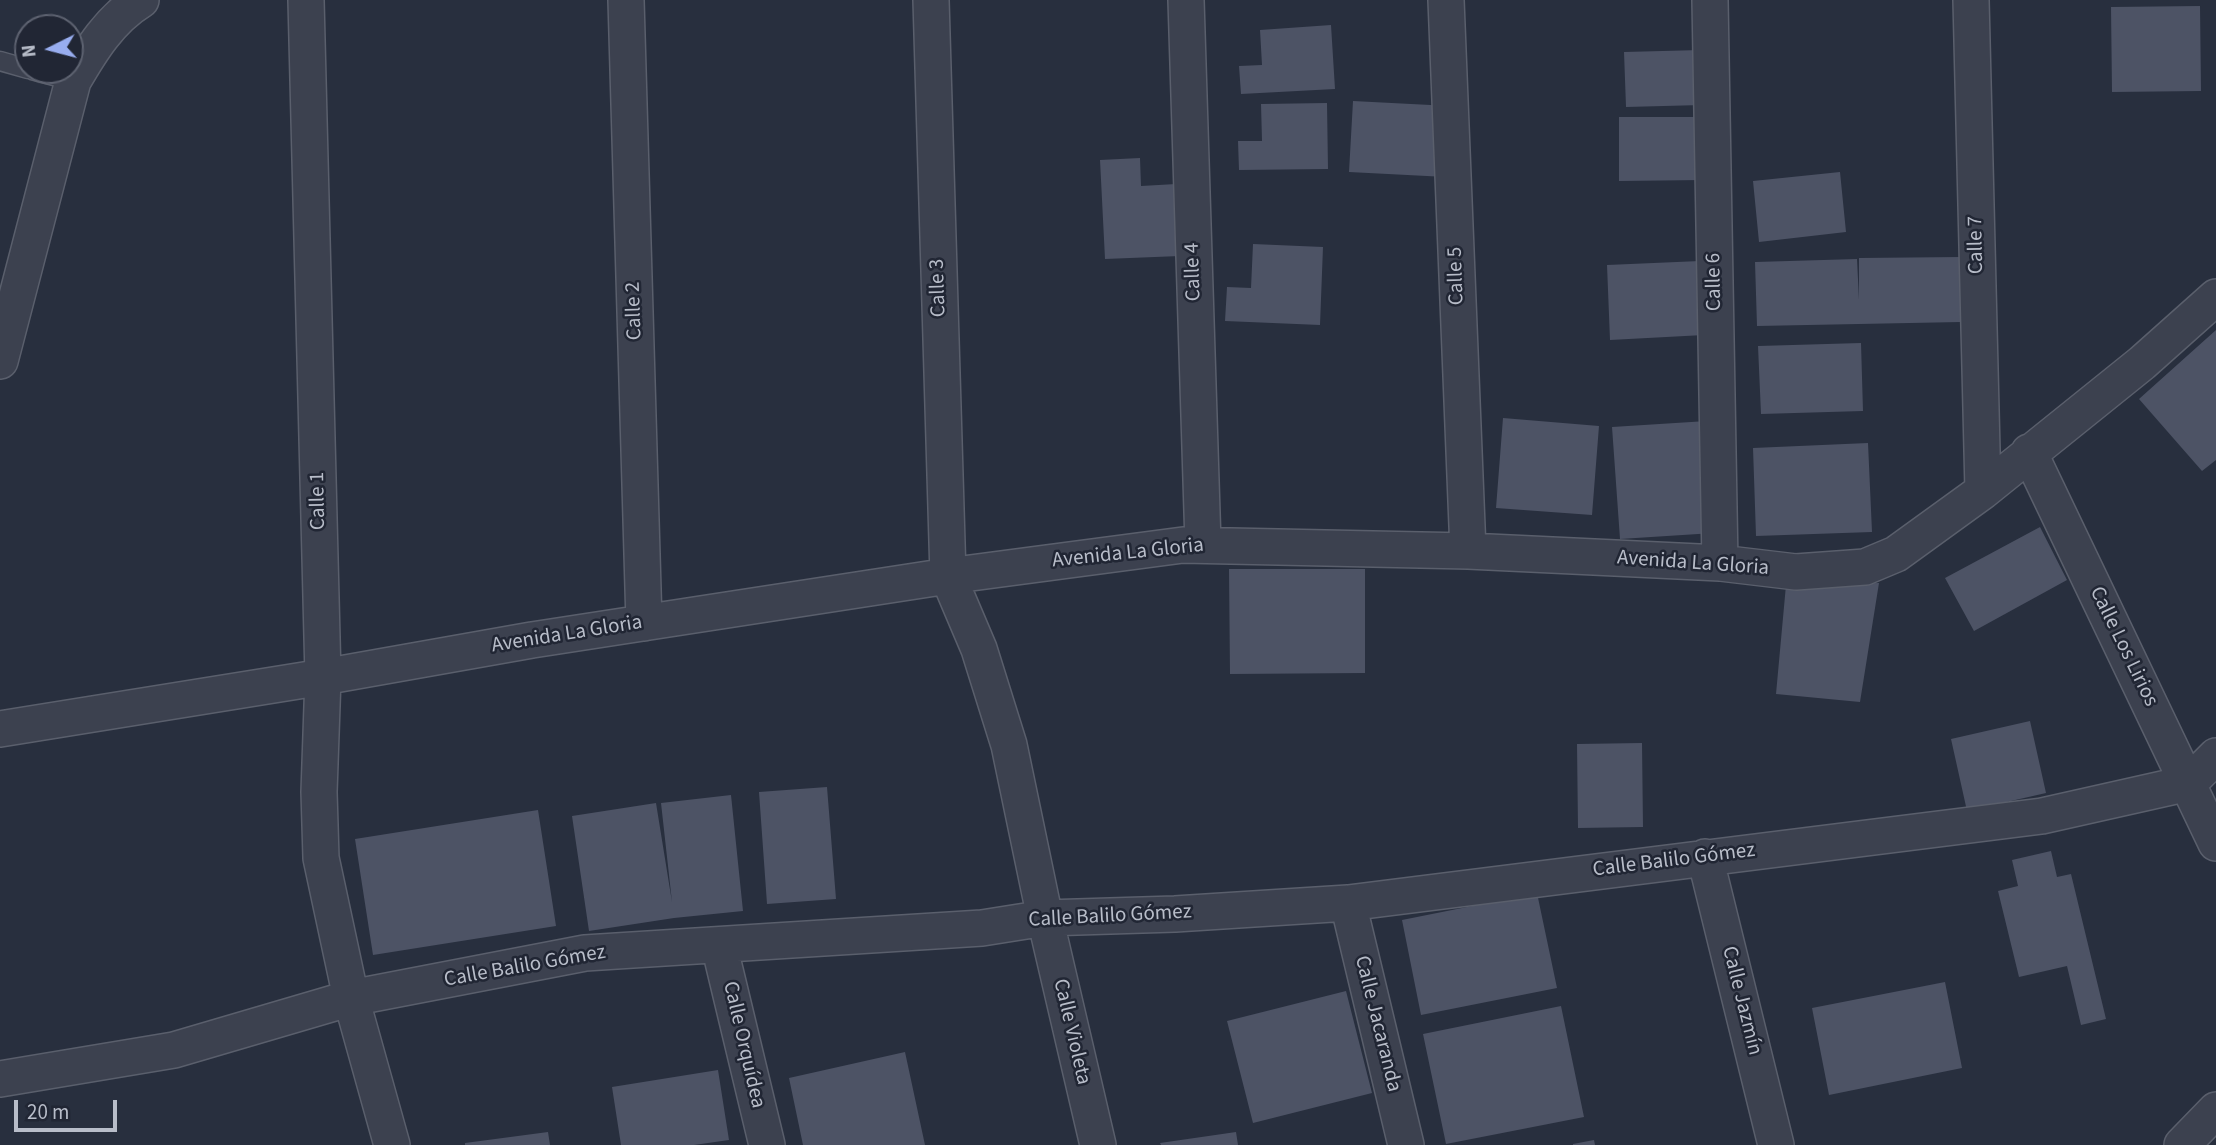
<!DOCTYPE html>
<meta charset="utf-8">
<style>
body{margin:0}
#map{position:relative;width:2216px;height:1145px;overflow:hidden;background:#282f3e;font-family:"Source Sans 3",sans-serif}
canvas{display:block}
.north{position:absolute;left:14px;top:14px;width:70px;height:70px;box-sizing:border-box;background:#212634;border:2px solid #5d6270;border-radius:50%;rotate:264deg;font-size:19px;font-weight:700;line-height:28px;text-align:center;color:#b8bdc9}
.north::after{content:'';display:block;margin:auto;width:24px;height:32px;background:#98adef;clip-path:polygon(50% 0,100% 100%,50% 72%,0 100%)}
.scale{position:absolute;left:14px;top:1100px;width:103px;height:32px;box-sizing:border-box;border:4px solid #b8bdc9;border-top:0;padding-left:9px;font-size:21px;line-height:24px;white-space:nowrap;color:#b8bdc9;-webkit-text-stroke:5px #212634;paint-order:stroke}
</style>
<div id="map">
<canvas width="2216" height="1145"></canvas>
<div class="north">N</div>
<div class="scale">20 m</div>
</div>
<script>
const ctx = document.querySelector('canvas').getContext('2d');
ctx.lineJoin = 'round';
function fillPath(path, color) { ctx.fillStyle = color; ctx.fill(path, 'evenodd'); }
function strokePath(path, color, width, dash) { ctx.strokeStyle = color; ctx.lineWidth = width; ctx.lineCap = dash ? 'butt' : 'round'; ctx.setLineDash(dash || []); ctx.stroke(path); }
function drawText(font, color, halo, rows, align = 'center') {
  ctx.font = font + ' "Source Sans 3",sans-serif'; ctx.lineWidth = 5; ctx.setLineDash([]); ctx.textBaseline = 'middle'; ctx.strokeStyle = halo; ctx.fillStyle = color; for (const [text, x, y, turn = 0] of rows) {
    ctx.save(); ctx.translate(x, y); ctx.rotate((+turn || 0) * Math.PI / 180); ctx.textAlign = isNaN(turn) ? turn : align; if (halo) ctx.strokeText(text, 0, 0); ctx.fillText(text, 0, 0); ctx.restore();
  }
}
fillPath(new Path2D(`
 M2200,6L2201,91L2112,92L2111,7Z
 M1331,25L1335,89L1241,94L1239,66L1262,65L1260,30Z
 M1701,50L1702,105L1626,107L1624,52Z
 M1353,101L1450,106L1446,177L1349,172Z
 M1327,103L1328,169L1239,170L1238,141H1262L1261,104Z
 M1619,117H1703V180L1619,181Z
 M1140,158L1141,186L1176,184L1180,256L1105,259L1100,160Z
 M1840,172L1846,232L1759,242L1753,181Z
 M1253,244L1323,247L1320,325L1225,321L1227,287L1251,288Z
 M1961,257V322L1757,326L1755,262L1857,259L1859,300V258Z
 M1700,261L1704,335L1610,340L1607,265Z
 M2216,330V460L2202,471L2139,399Z
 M1861,343L1863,411L1761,414L1758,346Z
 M1503,418L1599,426L1592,515L1496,508Z
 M1707,421L1714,533L1620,539L1612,427Z
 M1868,443L1872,532L1756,536L1753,448Z
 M2040,527L2067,580L1974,631L1945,578Z
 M1229,569H1365V673L1230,674Z
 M1879,583L1860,702L1776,694L1786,585Z
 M2030,721L2046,793L1967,811L1951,739Z
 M1642,743L1643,827L1578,828L1577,744Z
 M827,787L836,899L767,904L759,792Z
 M731,795L743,911L674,918L589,931L572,816L656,803L672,902L661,803Z
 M538,810L556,926L373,955L355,839Z
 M2051,851L2057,877L2071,874L2106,1019L2081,1025L2067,966L2019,977L1998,891L2018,886L2012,860Z
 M1537,893L1557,988L1421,1015L1402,920Z
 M1945,982L1962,1068L1829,1095L1812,1008Z
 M1346,991L1372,1093L1253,1123L1227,1021Z
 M1561,1006L1584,1117L1446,1144L1423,1034Z
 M905,1052L925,1145H803L789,1078Z
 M718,1070L729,1140L694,1145H621L612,1087Z
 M548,1132L550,1145H465V1143Z
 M1236,1132L1238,1145H1161L1160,1143Z
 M1594,1140L1595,1145H1573V1144Z`), '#4d5365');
const lane = new Path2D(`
 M0,61L28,69
 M32,70L73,81`);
const street = new Path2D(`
 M306,0L323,677L319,792L321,858L351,998L392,1145
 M626,0L644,623
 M931,0L948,576L979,649L1009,745L1045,918L1098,1145
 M1186,0L1203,544
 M1446,0L1468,551
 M1710,0L1720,563
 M1971,0L1983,491
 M0,361L73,81C91,50 110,19 141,0
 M2029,452L2216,843
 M0,729L323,677L532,640L948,576L1183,545L1468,551L1720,563L1796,572L1865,567L1896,554L1983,491L2142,363L2216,297
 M1705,857L1776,1145
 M1348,903L1406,1145
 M719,945L767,1145
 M0,1079L174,1050L351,998L585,953L982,928L1045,918L1175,914L1348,903L2042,816L2189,783L2216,756
 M2182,1145L2216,1110`);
strokePath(lane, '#5a5f6c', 21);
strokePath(street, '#5a5f6c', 38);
strokePath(lane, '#3c414f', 18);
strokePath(street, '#3c414f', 35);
drawText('21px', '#b8bdc9', '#212634', [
 ["Calle 7",1977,245,-91],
 ["Calle 4",1194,272,-92],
 ["Calle 5",1457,276,-92],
 ["Calle 6",1715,282,-91],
 ["Calle 3",939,288,-92],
 ["Calle 2",635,311,-92],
 ["Calle 1",319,501,-91],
 ["Avenida La Gloria",1128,554,-6],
 ["Avenida La Gloria",1693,564,4],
 ["Avenida La Gloria",567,635,-9],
 ["Calle Los Lirios",2123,647,64],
 ["Calle Balilo Gómez",1674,861,-7],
 ["Calle Balilo Gómez",1110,917,-3],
 ["Calle Balilo Gómez",525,967,-10],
 ["Calle Jazmín",1741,1001,76],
 ["Calle Jacaranda",1377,1024,76],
 ["Calle Violeta",1071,1032,77],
 ["Calle Orquídea",743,1045,77]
]);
</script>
